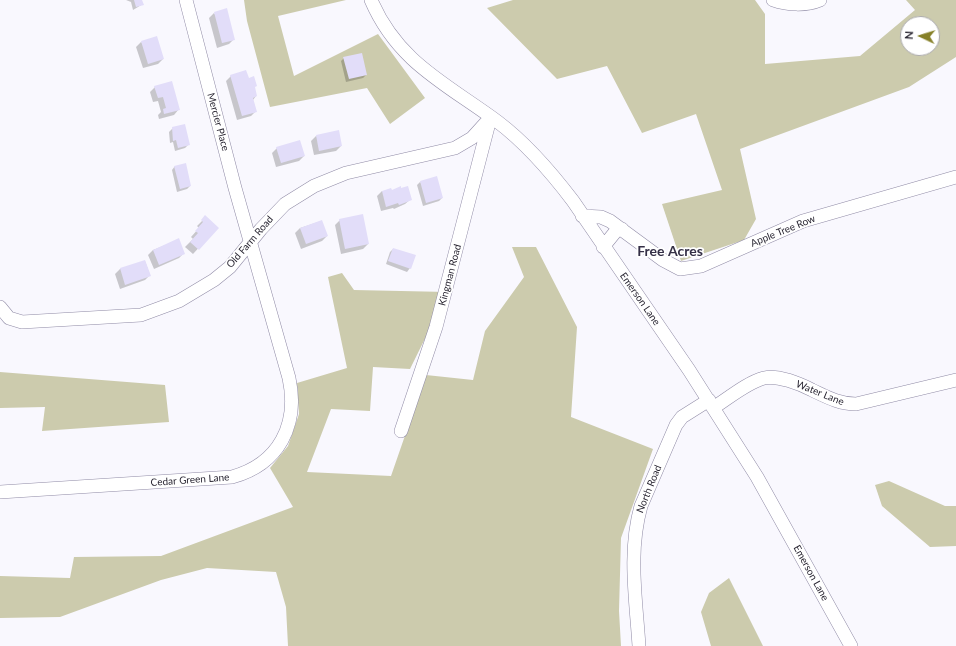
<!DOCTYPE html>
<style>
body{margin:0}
#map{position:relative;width:956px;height:646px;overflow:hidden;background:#f9f8fe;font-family:Lato,sans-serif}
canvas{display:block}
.north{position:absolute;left:900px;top:16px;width:40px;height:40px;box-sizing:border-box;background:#fff;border:1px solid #a9a8ad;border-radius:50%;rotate:274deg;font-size:11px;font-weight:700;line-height:16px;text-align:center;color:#292632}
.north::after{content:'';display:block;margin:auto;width:14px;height:18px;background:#868028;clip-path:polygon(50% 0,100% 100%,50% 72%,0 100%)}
</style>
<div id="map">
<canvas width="956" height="646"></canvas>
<div class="north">N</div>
</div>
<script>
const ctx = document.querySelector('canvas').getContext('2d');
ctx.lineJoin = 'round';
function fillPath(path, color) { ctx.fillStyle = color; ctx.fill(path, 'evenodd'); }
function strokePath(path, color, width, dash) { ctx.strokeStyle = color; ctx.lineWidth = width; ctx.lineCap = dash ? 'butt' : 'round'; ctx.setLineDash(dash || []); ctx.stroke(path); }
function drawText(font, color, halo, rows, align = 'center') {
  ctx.font = font + ' Lato,sans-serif'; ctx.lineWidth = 3.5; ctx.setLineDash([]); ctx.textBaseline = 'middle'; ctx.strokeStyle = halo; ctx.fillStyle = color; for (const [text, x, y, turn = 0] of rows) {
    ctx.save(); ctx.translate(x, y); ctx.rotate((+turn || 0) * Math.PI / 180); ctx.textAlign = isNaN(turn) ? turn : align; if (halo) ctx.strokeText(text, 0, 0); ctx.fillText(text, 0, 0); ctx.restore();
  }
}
fillPath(new Path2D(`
 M244,0H346L278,16L294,76L378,34L425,98L390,124L367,88L270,107L247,21Z
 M513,0H755L765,14V64L860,56L915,10L906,0H956V57L909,87L740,149L756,219L744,240L681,261L662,204L722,190L696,114L642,133L607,66L557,79L487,8ZM908,24H932V48H908Z
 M512,247H536L577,327L571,417L653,449L621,538L619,611L621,646H288L286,607L276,572L207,568L161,580L60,617L0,618V576L70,578L74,557L161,556L293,507L270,468L288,446L299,414L297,383L347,368L328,277L342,273L354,290L448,292L410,369L373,367L370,411L331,409L307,472L391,476L426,375L473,380L485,331L524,277Z
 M0,372L165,385L169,422L42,431L45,407L0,408Z
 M889,481L945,506H956V546L930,547L882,506L875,485Z
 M729,578L763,646H711L701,612L709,593Z`), '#cccbad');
fillPath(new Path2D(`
 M126,0H141L143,4L133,10L131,2Z
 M214,13L234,39L229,44L217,48L209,18Z
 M141,42L163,59L158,64L143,68L136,47Z
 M344,58L366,75L363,78L346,82L341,61Z
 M231,76L256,96L253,100L256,111L251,116L237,120L226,81Z
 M155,87L179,109L174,115L159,119L158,115L161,112L158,101L153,102L150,92Z
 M173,128L188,145L185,148L175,151L173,142L170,143L169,132Z
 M316,136L341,146L336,151L314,155L311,141Z
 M277,148L304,156L299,161L276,167L272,153Z
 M175,166L190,186L187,189L177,192L172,170Z
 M420,182L442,198L439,201L423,206L417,185Z
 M382,191L391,192L411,199L405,204L394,209L393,208L381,211L377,196Z
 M206,217L217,228L193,254L185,247L193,239L191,237L199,228L197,226Z
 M340,220L368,244L363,249L341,254L335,225Z
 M321,221L327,236L322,241L301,249L295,233L300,228Z
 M178,240L184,253L179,258L154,269L148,255L153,250Z
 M393,249L410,268L407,272L386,264L390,252Z
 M145,261L150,275L145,280L120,289L115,274L120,269Z`), '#0003');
fillPath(new Path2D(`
 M134,0H142L144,5L136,7Z
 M227,8L235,40L222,43L214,12Z
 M157,36L164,59L148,64L141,41Z
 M362,53L367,75L349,79L343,57Z
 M246,70L249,78L254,76L257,86L255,87L257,96L253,98L257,112L242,116L230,75Z
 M172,81L180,110L164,114L163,109L166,108L163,97L158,98L154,86Z
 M185,124L190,145L178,148L176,140L173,141L172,127Z
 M339,130L342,146L319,151L316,135Z
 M300,140L305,156L281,163L276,147Z
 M186,163L191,186L180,189L174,166Z
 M437,176L443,198L426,203L420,181Z
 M401,186V188L408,186L412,200L399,205L398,203L386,207L382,191L391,188L392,190Z
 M363,214L369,244L345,249L339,219Z
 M205,215L219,228L199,250L190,242L198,233L195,231L203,222L201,220Z
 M322,220L328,236L306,244L300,228Z
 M179,238L185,254L159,265L153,250Z
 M393,248L416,255L411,269L388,261Z
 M145,260L151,276L125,285L120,268Z`), '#e2ddf9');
const minor = new Path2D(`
 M371,0C398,63 447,84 498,122C527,144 551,172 573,201L689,370L757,477L851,646
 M773,0C787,5 806,6 820,0
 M582,216L601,217L610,221L663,260L680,269L701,266L803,221L956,177
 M603,247L616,231L622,229
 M0,307L9,318L22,322L141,315L179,301L214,280L230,267L261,229L285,204L314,186L346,173L455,148L472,138L491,117
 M713,408C729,398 746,383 764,378C778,375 800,384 812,390C827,397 839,404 856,404L956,380
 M401,431L436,327L490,119
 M0,492L232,477C279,464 299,425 289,378L235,188L186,0
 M639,646C636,599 628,552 641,506L676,425L682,417L709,400`);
strokePath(minor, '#908ba6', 14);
strokePath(minor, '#fff', 13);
drawText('10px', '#292632', '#fff', [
 ["Mercier Place",218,122,75],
 ["Apple Tree Row",783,231,-22],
 ["Old Farm Road",250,242,-49],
 ["Kingman Road",450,275,-75],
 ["Emerson Lane",640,299,55],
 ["Water Lane",820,393,22],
 ["Cedar Green Lane",190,480,-4],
 ["North Road",649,489,-68],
 ["Emerson Lane",811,573,61]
]);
drawText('bold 14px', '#342f46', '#fff', [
 ["Free Acres",670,251]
]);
</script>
